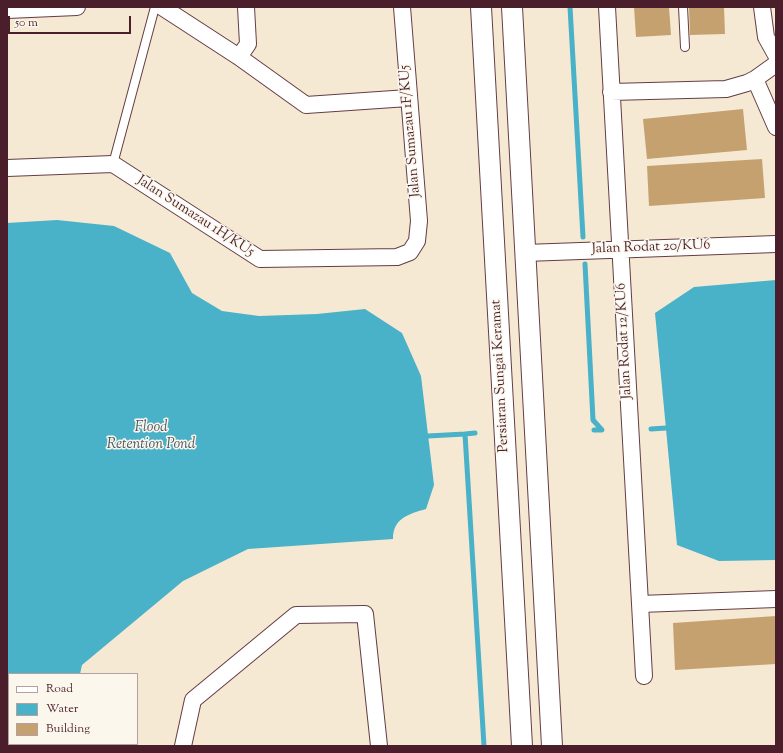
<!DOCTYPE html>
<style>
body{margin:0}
#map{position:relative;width:783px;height:753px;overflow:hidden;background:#f6e9d3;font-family:"Sorts Mill Goudy",serif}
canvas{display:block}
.frame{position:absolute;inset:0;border:8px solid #4a1f2b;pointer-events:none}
.legend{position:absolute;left:8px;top:673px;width:130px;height:72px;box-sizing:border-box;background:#fbf7ec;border:1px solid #b4a19f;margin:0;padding:5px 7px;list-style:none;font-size:12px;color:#4a1f2b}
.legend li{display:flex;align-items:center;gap:8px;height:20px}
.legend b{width:20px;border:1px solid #b4a19f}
.scale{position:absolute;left:8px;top:16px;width:123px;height:18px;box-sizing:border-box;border:2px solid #4a1f2b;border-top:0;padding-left:5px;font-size:12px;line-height:14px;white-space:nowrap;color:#4a1f2b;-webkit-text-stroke:3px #fbf7ec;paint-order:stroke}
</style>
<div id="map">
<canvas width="783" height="753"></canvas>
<div class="frame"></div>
<ul class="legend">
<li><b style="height:5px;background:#fff"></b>Road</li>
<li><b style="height:11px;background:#49b1c8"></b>Water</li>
<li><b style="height:11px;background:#c6a170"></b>Building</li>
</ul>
<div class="scale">50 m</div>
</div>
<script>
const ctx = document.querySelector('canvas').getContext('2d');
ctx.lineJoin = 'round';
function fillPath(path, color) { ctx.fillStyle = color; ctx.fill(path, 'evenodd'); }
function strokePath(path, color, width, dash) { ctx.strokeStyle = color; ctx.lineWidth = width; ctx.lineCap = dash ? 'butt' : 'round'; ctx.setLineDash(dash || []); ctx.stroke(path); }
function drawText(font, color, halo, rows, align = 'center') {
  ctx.font = font + ' "Sorts Mill Goudy",serif'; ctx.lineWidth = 3; ctx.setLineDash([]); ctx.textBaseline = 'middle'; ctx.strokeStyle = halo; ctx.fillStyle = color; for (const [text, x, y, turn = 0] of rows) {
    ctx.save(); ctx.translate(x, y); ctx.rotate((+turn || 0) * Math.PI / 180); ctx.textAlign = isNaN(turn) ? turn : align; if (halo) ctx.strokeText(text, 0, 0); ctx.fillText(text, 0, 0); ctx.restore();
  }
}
fillPath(new Path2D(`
 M57,220L114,226L170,253L192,293L222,311L259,316L317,314L365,309L402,333L421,376L434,485L426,509C409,514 393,518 393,539L248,549L183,581L82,665L80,674H9V744H66L65,746H7V223Z
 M776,280V560L719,561L677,545L655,313L694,287Z`), '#49b1c8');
strokePath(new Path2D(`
 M570,7L583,237
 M585,264L593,420L602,430H594
 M651,429L666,428
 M465,434L475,433
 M428,436L465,434L484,746`), '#49b1c8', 5);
fillPath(new Path2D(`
 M634,7H669L671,35L636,37Z
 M689,7H724L725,34L690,35Z
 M743,109L747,150L647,159L643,119Z
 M762,159L765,198L649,206L647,166Z
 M776,616V664L675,670L673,623Z`), '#c6a170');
const service = new Path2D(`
 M683,7L685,47
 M113,164L155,7`);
const minor = new Path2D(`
 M162,7L239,57L306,105L408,98
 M607,7L644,676
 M762,7L766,37L776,55
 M7,10L77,7
 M239,57L248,44L246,7
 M755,79L776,127
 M611,92L726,89L747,83L755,79L776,64
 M7,168L113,164L260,259L397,257L410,252L417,241L419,221L402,7
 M525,253L776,244
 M640,604L776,599
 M183,746L193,700L296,615L365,614L379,746`);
const tertiary = new Path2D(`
 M481,7L522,746
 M512,7L552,746`);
strokePath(service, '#643d44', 10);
strokePath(minor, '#643d44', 18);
strokePath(tertiary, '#643d44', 22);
strokePath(service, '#fff', 8);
strokePath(minor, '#fff', 16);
strokePath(tertiary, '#fff', 20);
drawText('14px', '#4a1f2b', '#fbf7ec', [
 ["Jalan Sumazau 1F/KU5",411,131,-95],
 ["Jalan Sumazau 1H/KU5",195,217,33],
 ["Jalan Rodat 20/KU6",651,248,-2],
 ["Jalan Rodat 12/KU6",625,341,-93],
 ["Persiaran Sungai Keramat",501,376,-93]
]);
drawText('italic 15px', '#4a596a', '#fbf7ec', [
 ["Flood",151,428],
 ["Retention Pond",151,445]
]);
</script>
